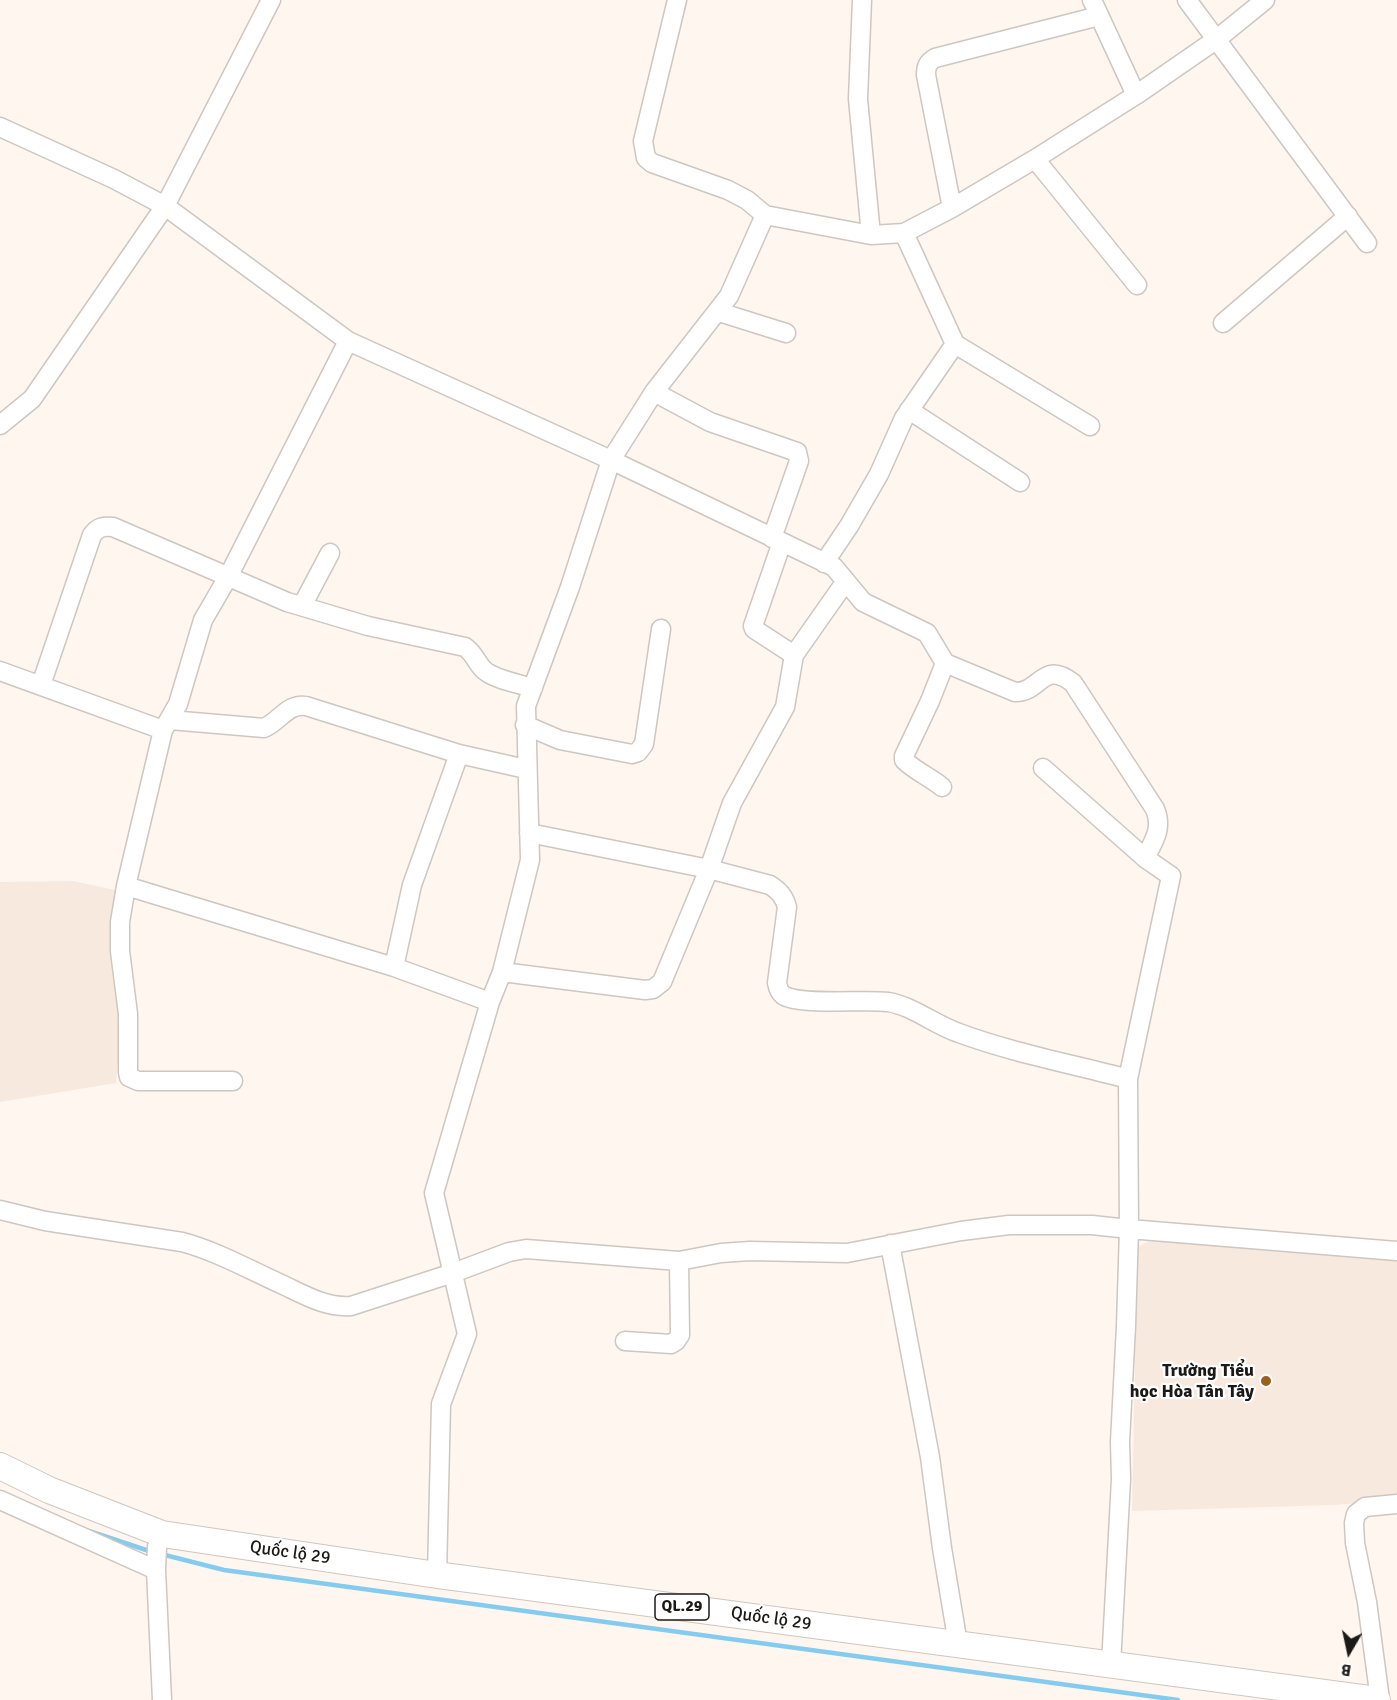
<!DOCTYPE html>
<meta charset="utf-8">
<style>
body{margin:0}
#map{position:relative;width:1397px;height:1700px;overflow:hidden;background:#fff6f0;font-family:Signika,sans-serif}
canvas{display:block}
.north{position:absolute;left:1319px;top:1622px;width:60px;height:60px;-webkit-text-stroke:4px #fff;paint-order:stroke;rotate:189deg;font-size:16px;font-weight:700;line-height:24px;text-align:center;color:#1c1a17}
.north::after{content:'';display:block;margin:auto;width:21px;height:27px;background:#1c1a17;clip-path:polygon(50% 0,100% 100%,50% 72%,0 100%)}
</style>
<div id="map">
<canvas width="1397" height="1700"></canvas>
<div class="north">B</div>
</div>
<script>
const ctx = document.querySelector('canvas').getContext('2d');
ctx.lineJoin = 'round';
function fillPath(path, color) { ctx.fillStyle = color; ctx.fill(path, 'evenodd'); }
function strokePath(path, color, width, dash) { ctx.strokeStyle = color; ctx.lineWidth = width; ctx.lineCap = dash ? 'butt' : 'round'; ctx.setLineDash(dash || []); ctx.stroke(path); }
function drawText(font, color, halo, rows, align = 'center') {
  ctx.font = font + ' Signika,sans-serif'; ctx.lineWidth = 4.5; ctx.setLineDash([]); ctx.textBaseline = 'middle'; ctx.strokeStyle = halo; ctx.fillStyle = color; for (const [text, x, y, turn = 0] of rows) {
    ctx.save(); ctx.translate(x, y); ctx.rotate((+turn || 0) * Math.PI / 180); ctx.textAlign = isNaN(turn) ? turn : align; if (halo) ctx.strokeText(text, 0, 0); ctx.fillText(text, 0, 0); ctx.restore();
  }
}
fillPath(new Path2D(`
 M73,881L120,891L111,944L117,976L121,1017L116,1083L0,1102V882Z
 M1149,1241L1286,1249L1397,1261V1500L1335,1505L1132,1511L1137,1247Z`), '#f8e9de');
strokePath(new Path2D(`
 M89,1531L152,1552
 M161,1554L224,1570L1178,1700`), '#83ccf0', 4.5);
const minor = new Path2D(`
 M677,0L643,141L646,158L652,163L728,190L747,200L765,215
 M862,0L858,99L871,235
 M1092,0L1136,95
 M1187,0L1367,243
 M0,127L114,179L165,206L348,341L611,460L834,567L863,602L927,633L945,663L1015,692C1040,693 1043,659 1073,683L1155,809C1163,828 1154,841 1145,858
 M1035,159L1137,285
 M952,208L926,75C926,66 928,62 935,58L1099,16
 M904,233L955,344L1090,426
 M719,312L786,333
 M1223,323L1348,216
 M654,392L710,422L797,452L799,461L772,538
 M909,410L1020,482
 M0,425L32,399L165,206L271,0
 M782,542L753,626L754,629L794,655
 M824,563L849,526L879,474L904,418L955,344
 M302,606L330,553
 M0,671L163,730
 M41,685L92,535C98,527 103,526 113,527L287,602L368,626L465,647C474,653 476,662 483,669C492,679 520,684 533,688
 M170,720L264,728C280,721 288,703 306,706L459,754L526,769
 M525,725L560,740L632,754L638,752L644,744L661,629
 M1043,768L1145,858L1171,876L1128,1079L1129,1229L1397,1251
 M942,787C930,777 915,771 904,760V756L930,701L945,663
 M529,833L709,869L770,885C779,891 784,896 787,907L777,983C778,988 779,992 783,995C799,1006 864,999 888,1002C913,1006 935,1025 959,1033C1013,1053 1072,1064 1128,1079
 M126,886L394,967L490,1002
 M394,967L412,885L459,754
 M502,972L645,990L653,989L662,982L709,869L732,803L785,707L794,655L846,581
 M233,1081H138L129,1077L128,1072V1014L120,951V922L126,886L163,730L178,704L203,620L228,577L348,341
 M0,1210L45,1221L182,1242C216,1251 248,1269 281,1284C303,1294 325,1308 351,1306L453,1273L509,1252L526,1249L679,1261L721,1253L750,1251L847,1253L961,1231L1009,1225H1092L1129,1229L1126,1326L1120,1442L1121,1479L1111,1665
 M890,1244L930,1457L942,1548L958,1644
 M625,1341L671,1344L676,1341L680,1335L679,1261
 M0,1500L156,1570
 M162,1534L157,1547L156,1570L162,1700
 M437,1575L441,1404L467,1334L434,1193L490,1002L502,972L530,860L526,706L570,587L611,460L654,392L729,296L765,215L871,235L904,233L952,208L1035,159L1136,95L1217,39L1265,0
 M1380,1700L1367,1602L1355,1543L1354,1523L1356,1514L1365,1507L1397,1504`);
const highway = new Path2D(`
 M0,1466L49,1490L162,1534L437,1575L1377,1700`);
strokePath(minor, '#cec6c0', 21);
strokePath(highway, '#cec6c0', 28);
strokePath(minor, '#fff', 18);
strokePath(highway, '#fff', 26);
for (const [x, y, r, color] of [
 [1266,1381,6,"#99611d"]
]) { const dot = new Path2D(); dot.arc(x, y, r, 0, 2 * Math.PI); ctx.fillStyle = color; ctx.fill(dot); strokePath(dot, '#fff', 2); }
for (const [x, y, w] of [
 [682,1607,54]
]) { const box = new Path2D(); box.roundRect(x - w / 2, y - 13, w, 26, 4.5); ctx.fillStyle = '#fff'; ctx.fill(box); strokePath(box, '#1c1a17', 1.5); }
drawText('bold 16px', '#1c1a17', null, [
 ["QL.29",682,1607]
]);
drawText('bold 18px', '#1c1a17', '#fff', [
 ["Trường Tiểu",1254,1371],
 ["học Hòa Tân Tây",1254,1392]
], 'right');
drawText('18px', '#1c1a17', '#fff', [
 ["Quốc lộ 29",290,1553,8],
 ["Quốc lộ 29",771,1619,8]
]);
</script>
